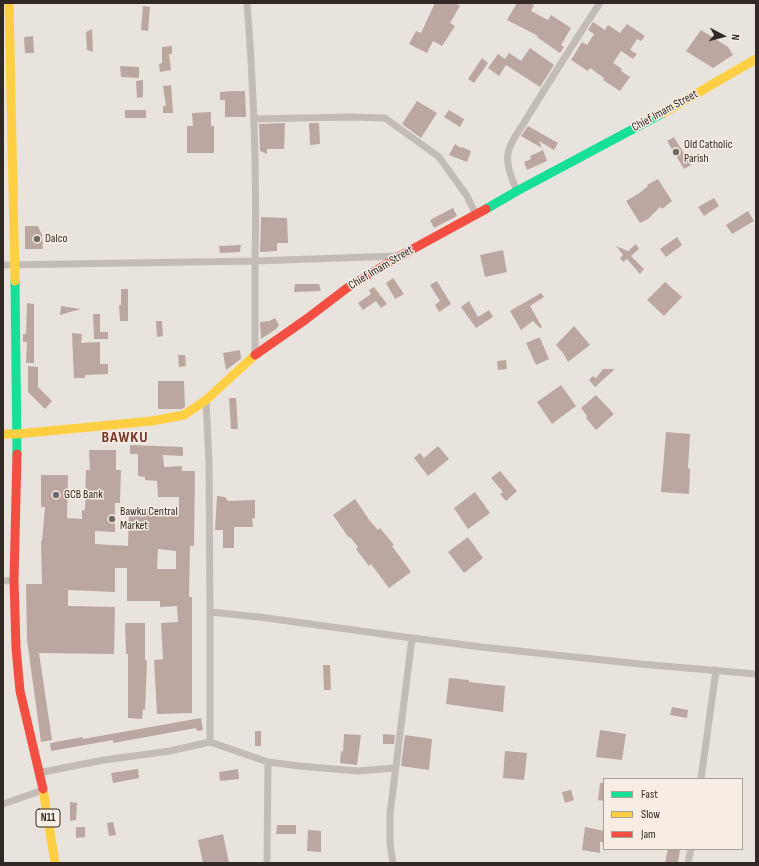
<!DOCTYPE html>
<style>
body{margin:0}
#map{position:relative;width:759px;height:866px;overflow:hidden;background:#e9e3dd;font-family:"Sofia Sans Condensed",sans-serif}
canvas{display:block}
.frame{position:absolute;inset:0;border:4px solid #312926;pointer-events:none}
.legend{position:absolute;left:603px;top:778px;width:140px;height:72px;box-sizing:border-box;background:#f7ede3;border:1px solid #a89f97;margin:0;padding:5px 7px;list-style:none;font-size:12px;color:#312926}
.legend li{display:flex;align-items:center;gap:8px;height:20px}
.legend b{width:20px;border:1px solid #a89f97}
.north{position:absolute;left:703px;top:16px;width:40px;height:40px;-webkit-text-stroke:3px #f7ede3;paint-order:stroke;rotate:96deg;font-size:11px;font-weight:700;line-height:16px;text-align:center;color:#312926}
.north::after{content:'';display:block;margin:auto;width:14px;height:18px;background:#312926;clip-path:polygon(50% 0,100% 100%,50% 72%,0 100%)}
</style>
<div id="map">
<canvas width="759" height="866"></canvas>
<div class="frame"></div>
<ul class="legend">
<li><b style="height:5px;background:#16e098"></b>Fast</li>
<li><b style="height:5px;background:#ffcf43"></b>Slow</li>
<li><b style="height:5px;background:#f24e42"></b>Jam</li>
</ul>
<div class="north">N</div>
</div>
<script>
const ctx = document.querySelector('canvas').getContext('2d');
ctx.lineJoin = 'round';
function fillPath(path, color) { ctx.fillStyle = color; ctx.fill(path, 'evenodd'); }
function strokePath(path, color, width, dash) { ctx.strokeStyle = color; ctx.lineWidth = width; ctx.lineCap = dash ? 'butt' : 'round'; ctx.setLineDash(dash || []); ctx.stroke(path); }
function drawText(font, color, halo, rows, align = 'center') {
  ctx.font = font + ' "Sofia Sans Condensed",sans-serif'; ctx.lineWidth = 3; ctx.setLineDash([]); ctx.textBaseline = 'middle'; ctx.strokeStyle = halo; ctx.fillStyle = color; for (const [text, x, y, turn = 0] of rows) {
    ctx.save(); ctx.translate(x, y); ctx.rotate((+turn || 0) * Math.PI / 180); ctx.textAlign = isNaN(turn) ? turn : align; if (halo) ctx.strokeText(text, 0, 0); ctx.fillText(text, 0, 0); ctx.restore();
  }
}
fillPath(new Path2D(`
 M435,3H455L460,6L450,23L455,26L442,46L433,41L427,53L409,44L416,31L421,33Z
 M517,3H530L534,5L531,11L548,20L551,15L571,28L561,45L564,47L560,53L537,37L538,36L507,20Z
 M143,6L150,7L148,31L141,30Z
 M593,22L605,30L608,25L620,33L627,24L645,36L641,41L637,39L630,50L637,54L633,59L621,51L613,63L622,69L621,71L630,77L620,91L603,80L604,78L590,68L588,71L571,60L582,42L587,45L594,34L588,30Z
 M92,29L93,52L87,50L86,32Z
 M701,30L728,47L733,55L713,68L686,51Z
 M33,36L34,53H25L24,37Z
 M172,46V54H169L171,70L160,72L159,64L162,63V47Z
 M530,48L554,65L540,87L506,65L499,76L488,68L498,54L505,59L509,53L521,61Z
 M482,58L488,63L474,83L468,79Z
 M120,66L139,67V78L121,77Z
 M143,80V97L137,98L136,81Z
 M171,85L173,113H163V106H166L163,86Z
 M233,91H245L246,117H225V100H220V92Z
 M417,101L437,113L421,138L402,124Z
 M125,110H146V118H125Z
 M449,110L464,119L460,127L444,117Z
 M211,112V126H214V153H187V126H193L192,113Z
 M285,123L284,149H267V154L260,151L259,124Z
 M309,123H319L320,144L310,145Z
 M528,126L558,143L554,150L539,141L542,148L521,136Z
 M674,137L691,165L684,169L667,141Z
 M455,144L461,148L462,147L471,151L467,162L449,155Z
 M543,150L547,161L527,170L524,162L531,159L530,156Z
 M658,179L672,201L662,209L660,207L648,219L640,223L626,201L638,194L648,186L647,185Z
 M714,198L719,206L704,216L698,207Z
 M453,208L457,216L434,228L430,220Z
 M748,211L754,221L732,234L726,225Z
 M261,217L287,218L288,243H277V251L260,252Z
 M25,226H38L42,235L43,249H25Z
 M677,237L682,245L666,257L660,249Z
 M636,244L639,249L631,256L644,269L640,274L627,259L623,262L620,258L623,255L616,246L628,251Z
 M241,245L240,252L220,253L219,246Z
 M503,250L507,272L485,277L480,255Z
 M393,278L404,294L395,299L386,283Z
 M437,281L451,304L439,312L435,305L440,301L430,285Z
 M665,282L682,297L664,316L647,300Z
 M295,284H319L321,291L294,292Z
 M374,287L387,304L381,308L376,301L363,310L358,303L371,294L369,290Z
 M121,289H128V321H120L119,305H121Z
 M541,293L544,297L530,306L542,327L540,328L533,321L521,330L510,311Z
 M469,301L478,317L489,310L493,317L476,328L461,307Z
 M27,303L34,304V363H26L27,342H23V334H26Z
 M61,306L81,309L60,315Z
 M93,314H100V332H108V339H94Z
 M275,318L279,325L276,329L261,339L260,322L269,321Z
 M156,321H162L163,336L157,337Z
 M574,326L590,345L568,362L563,353L556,345Z
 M72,333L82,334L81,343L100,342V364H108V374L85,375V378H74Z
 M538,338H540L549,359L536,365L526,343Z
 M240,350L241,359L226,370L223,353Z
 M178,355H185L186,366L179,367Z
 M506,360L507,369L498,370L497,361Z
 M28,366L38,367V387L52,401L45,409L28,392Z
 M603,369H615L595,387L589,380L593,376L596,378Z
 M158,381H184L185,407L182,409H158Z
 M561,385L576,406L552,424L537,402Z
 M596,395L614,414L596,430L586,418L587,416L581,408Z
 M229,398H236L238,429H231Z
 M666,432L690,434L688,468L690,469L689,494L661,492Z
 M130,445L183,447V456L163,455L164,467L182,466V471H195L194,546H190L189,597H192V713L157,714L154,660L163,659L161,623L178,622L177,606L160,607V601H127V568H115V592L68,590V606L115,607L114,654L39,653L52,740L41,742L27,640L26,584H42L41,541H42L45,507H41V475H68L67,518L82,519V510H85L86,470H90L89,450H116V470H121L120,503H115V532L95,531V544L128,546L129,508L179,511V497H158L157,481L145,480V477L138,476V454H130ZM158,549L176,551V569H157Z
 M438,446L449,459L428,476L414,458L420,453L424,458Z
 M500,471L517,491L506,501L500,494L503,492L491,478Z
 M475,492L490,513L468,529L454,508Z
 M217,496L225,497L228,501L255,500V518L252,519L253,527H234V548H223V530H215Z
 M355,499L370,521L378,530L380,528L394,545L392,546L411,572L389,588L371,564L369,566L356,549L358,547L350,537L349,538L333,515Z
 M468,537L483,558L464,573L448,552Z
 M125,623H145V660L147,661L145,710L143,709L142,719L128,718V654H126Z
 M323,665H330L331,690H324Z
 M449,678L469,680V682L505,686L503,712L446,704Z
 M672,707L688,710L687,718L670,715Z
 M201,718L203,730L197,731L196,728L113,743V740L51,751L50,743L83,737V739Z
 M600,730L626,734L622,760L596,757Z
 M255,731H261V746H255Z
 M344,734L361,735L357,765L340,763L341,751L343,752Z
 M383,734L395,735L394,744H383Z
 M405,735L432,739L429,770L401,766Z
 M505,751L527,753L524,780L503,778Z
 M138,769L139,778L113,783L111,773Z
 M238,769L239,779L220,781L219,772Z
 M600,783H604V801L598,800Z
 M571,790L574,800L565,803L562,792Z
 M70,802L77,803L76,820L70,821Z
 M113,822L116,835L109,836L107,823Z
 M277,825H296V834H276Z
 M76,827H85V837L76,838Z
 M585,827L604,831V842H600V853L582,850Z
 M308,830L321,831V852L307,851Z
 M223,834L229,863H203L198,840Z
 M668,849H680L678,863H665Z`), '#bba7a0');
strokePath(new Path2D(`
 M247,3C254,89 257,175 255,261L398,256
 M254,119L350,117L385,118L439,157L467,196L476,215
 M517,191C512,179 506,166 508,153C510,140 522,128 528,116C552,78 575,40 600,3
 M3,265L255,261V355
 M206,400L209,463L210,612L259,617L412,638L481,647L640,664L756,674
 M3,581L14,580
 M210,742L268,762L299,766L358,771L395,768
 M38,773L104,760L170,751L210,742V612
 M701,779L716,670
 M3,804L43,790
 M267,863L268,762
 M393,863L390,844V814L412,638
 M688,863L691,849`), '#c2bbb6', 7);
strokePath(new Path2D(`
 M486,209L517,191L663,113
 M15,281L17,454`), '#16e098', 9);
strokePath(new Path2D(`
 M9,3L15,281
 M663,113L756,59
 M3,434H17L152,421L184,415L206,400L255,355
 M43,789L55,863`), '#ffcf43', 9);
strokePath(new Path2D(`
 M255,355L305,320L347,288L400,256L486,209
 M17,454L14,580L16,648L20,691L43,789`), '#f24e42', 9);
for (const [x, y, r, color] of [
 [676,152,4,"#716a66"],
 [37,239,4,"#716a66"],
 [56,495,4,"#716a66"],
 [112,519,4,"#716a66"]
]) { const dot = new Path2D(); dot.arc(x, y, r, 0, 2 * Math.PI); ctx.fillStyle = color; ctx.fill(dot); strokePath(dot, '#f7ede3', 1.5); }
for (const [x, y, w] of [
 [48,818,24]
]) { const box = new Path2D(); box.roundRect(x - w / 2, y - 9, w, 18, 3); ctx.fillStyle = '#f7ede3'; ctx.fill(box); strokePath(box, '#312926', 1); }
drawText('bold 11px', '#312926', null, [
 ["N11",48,818]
]);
drawText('12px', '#312926', '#f7ede3', [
 ["Chief Imam Street",665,111,-29],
 ["Chief Imam Street",381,268,-31]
]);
drawText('12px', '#312926', '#f7ede3', [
 ["Old Catholic",684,145],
 ["Parish",684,159],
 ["Dalco",45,239],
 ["GCB Bank",64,495],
 ["Bawku Central",120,512],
 ["Market",120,526]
], 'left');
ctx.letterSpacing = '1px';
drawText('bold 16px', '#793626', '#f7ede3', [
 ["BAWKU",125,438]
]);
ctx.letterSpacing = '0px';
</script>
